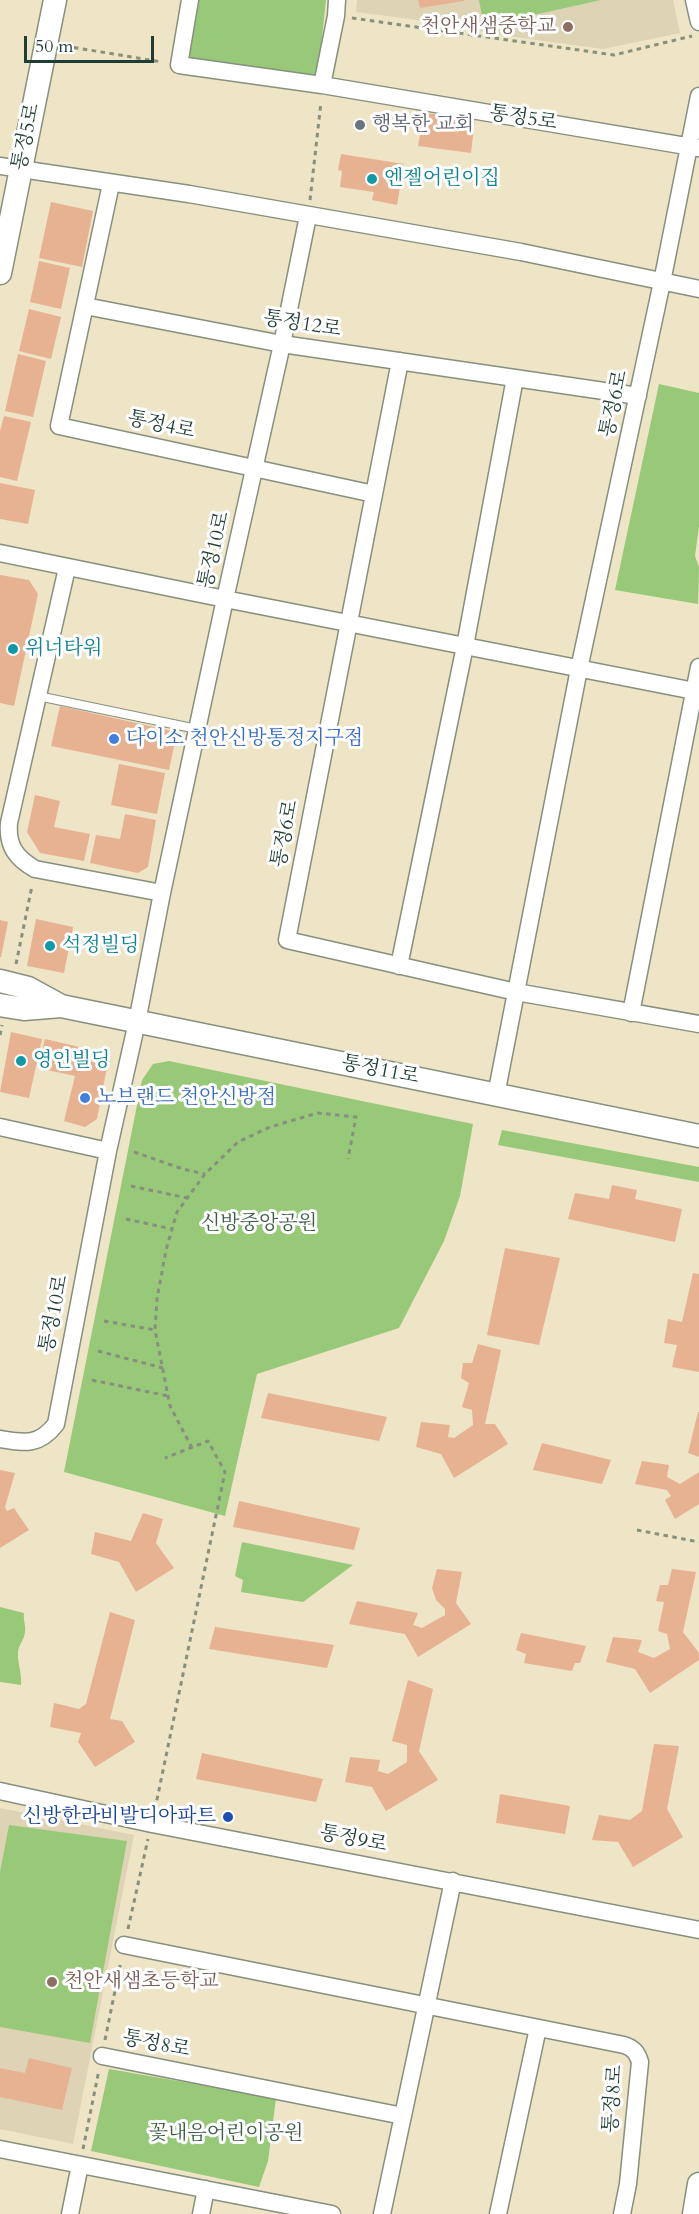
<!DOCTYPE html>
<meta charset="utf-8">
<style>
body{margin:0}
#map{position:relative;width:699px;height:2214px;overflow:hidden;background:#eee4c6;font-family:Cardo,serif}
canvas{display:block}
.scale{position:absolute;left:24px;top:36px;width:130px;height:27px;box-sizing:border-box;border:3px solid #1f3d34;border-top:0;padding-left:8px;font-size:18px;line-height:21px;white-space:nowrap;color:#1f3d34;-webkit-text-stroke:4px #fff;paint-order:stroke}
</style>
<div id="map">
<canvas width="699" height="2214"></canvas>
<div class="scale">50 m</div>
</div>
<script>
const ctx = document.querySelector('canvas').getContext('2d');
ctx.lineJoin = 'round';
function fillPath(path, color) { ctx.fillStyle = color; ctx.fill(path, 'evenodd'); }
function strokePath(path, color, width, dash) { ctx.strokeStyle = color; ctx.lineWidth = width; ctx.lineCap = dash ? 'butt' : 'round'; ctx.setLineDash(dash || []); ctx.stroke(path); }
function drawText(font, color, halo, rows, align = 'center') {
  ctx.font = font + ' Cardo,"Noto Serif KR",serif'; ctx.lineWidth = 6; ctx.setLineDash([]); ctx.textBaseline = 'middle'; ctx.strokeStyle = halo; ctx.fillStyle = color; for (const [text, x, y, turn = 0] of rows) {
    ctx.save(); ctx.translate(x, y); ctx.rotate((+turn || 0) * Math.PI / 180); ctx.textAlign = isNaN(turn) ? turn : align; if (halo) ctx.strokeText(text, 0, 0); ctx.fillText(text, 0, 0); ctx.restore();
  }
}
fillPath(new Path2D(`
 M357,0H673L680,33L603,49L500,35L425,21L356,12Z
 M0,1808L134,1835L73,2144L0,2129Z`), '#ded4b5');
fillPath(new Path2D(`
 M195,0H326L318,75L184,59Z
 M479,0H601L484,26Z
 M659,384L699,393V526L695,556L699,567L698,604L615,590Z
 M169,1061L473,1124L460,1196L444,1241L399,1328L257,1374L225,1516L64,1472L142,1080L153,1064Z
 M502,1130L699,1167V1182L498,1145Z
 M242,1542L353,1565L303,1602L241,1592L243,1580L235,1576Z
 M0,1607L24,1613C23,1620 26,1626 25,1632C24,1641 17,1646 18,1655C18,1665 22,1674 21,1685L0,1682Z
 M9,1825L127,1841L90,2043L0,2027V1872Z
 M109,2069L276,2098L268,2161L259,2187L91,2151Z`), '#98c978');
fillPath(new Path2D(`
 M418,0H464V1L420,8Z
 M424,113L475,118L471,153L418,146Z
 M341,154L404,164L397,205L372,200L374,192L340,187L342,171L338,170Z
 M51,202L93,211L82,267L39,258Z
 M39,261L70,268L61,309L30,302Z
 M29,309L61,317L51,359L19,351Z
 M18,354L46,361L33,417L5,411Z
 M4,416L31,422L17,481L0,477V431Z
 M0,483L35,490L28,524L0,519Z
 M0,575L29,580L38,594L14,706L0,703Z
 M60,706L177,732L169,770L51,746Z
 M119,764L165,773L157,814L111,805Z
 M35,795L60,801L54,827L90,834L84,861L40,853L27,832Z
 M125,814L156,820L148,867L138,873L90,863L96,835L120,839Z
 M36,919L73,927L64,973L27,966Z
 M0,920L8,922L1,957H0Z
 M11,1032L42,1039L29,1098L0,1092Z
 M45,1039L97,1051L107,1067L97,1119L85,1127L64,1121L75,1076L38,1068Z
 M612,1185L637,1190L635,1199L682,1209L675,1242L568,1219L575,1193L609,1199Z
 M505,1248L560,1258L539,1345L487,1335Z
 M693,1273L699,1274V1372L672,1367L677,1345L664,1343L668,1319L682,1322Z
 M478,1344L501,1350L485,1424H495L508,1444L454,1478L441,1454L416,1447L421,1422L450,1425L448,1437L454,1438L473,1425L472,1410L462,1407L469,1383L461,1378L463,1363H472Z
 M268,1393L387,1417L379,1441L261,1418Z
 M698,1412H699V1457L688,1453Z
 M542,1443L611,1460L602,1484L533,1470Z
 M642,1461L669,1465L667,1477L680,1484L699,1472V1504L675,1519L665,1500L671,1496L667,1490L635,1484Z
 M0,1470L15,1473L5,1507L7,1511L14,1508L29,1530L0,1548Z
 M239,1501L360,1528L354,1550L233,1527Z
 M143,1513L163,1519L156,1543L174,1568L136,1592L119,1562L91,1554L95,1532L131,1541Z
 M437,1569L462,1572L456,1603L471,1624L418,1657L405,1634L349,1624L357,1601L418,1613L413,1625L422,1628L445,1615V1609L436,1600L432,1588Z
 M672,1569L696,1572L683,1632L699,1653V1660L650,1693L635,1669L606,1662L613,1637L642,1640L638,1652L654,1658L670,1649L667,1634L658,1631L664,1602L656,1601L660,1585H668Z
 M110,1612L135,1620L110,1719L122,1721L135,1742L95,1767L78,1742L81,1733L50,1727L54,1703L79,1709L86,1704Z
 M215,1627L334,1645L327,1668L209,1649Z
 M521,1633L586,1646L580,1663H575L572,1671L524,1663L526,1654L516,1650Z
 M408,1680L433,1689L419,1751L438,1780L386,1811L372,1787L345,1782L350,1757L380,1760L378,1771L388,1774L407,1762V1745L392,1741Z
 M654,1744L679,1746L667,1809L683,1837L633,1867L618,1842L592,1840L599,1815L630,1820L642,1811Z
 M202,1753L323,1779L316,1802L196,1779Z
 M500,1794L570,1806L565,1834L496,1823Z
 M29,2058L72,2068L62,2110L0,2097V2068L25,2073Z`), '#e7b292');
const lane = new Path2D(`
 M38,696L197,729`);
const street = new Path2D(`
 M190,0L179,65L322,85
 M337,0L336,16L322,85L698,148
 M694,0L699,22
 M0,166L189,194L521,252L699,289
 M111,184L59,426L374,494
 M85,306L282,344L638,396
 M400,361L287,940L516,992L699,1024
 M0,553L225,599L699,692
 M67,568L9,823C7,846 16,858 35,869L162,893
 M399,966L465,646L515,378
 M631,1013L699,667
 M496,1095L579,669L662,282L699,96
 M0,1127L108,1151
 M0,1439C25,1443 39,1446 56,1424L108,1151L137,1022L162,893L225,599L282,344L308,216
 M0,1791L152,1824L699,1930
 M124,1945L624,2045C633,2048 637,2052 640,2062L628,2184L622,2214
 M102,2056L403,2116
 M0,2149L332,2214
 M70,2214L80,2165
 M201,2214L206,2189
 M382,2214L453,1881
 M498,2214L538,2028`);
const secondary = new Path2D(`
 M0,273L55,0
 M0,981L28,988L61,1006
 M0,1005L24,1009L61,1006L699,1136
 M694,2214L699,2184`);
strokePath(lane, '#86907d', 10);
strokePath(street, '#86907d', 19);
strokePath(secondary, '#86907d', 25);
strokePath(new Path2D(`
 M352,18L614,55L692,36
 M65,46L162,62
 M310,200L321,102
 M16,964L32,886
 M0,1035L2,1025
 M134,1152L183,1169L205,1174
 M131,1186L187,1198
 M126,1219L172,1229
 M104,1321L155,1330
 M98,1351L163,1368
 M92,1380L168,1396
 M192,1448L170,1406L155,1330L157,1299L166,1250L177,1212L205,1174L238,1142L270,1127L318,1113L356,1117L348,1159
 M637,1530L699,1542
 M155,1809L225,1472L208,1441L165,1458
 M128,1929L148,1839
 M105,2040L121,1961
 M83,2149L99,2070`), '#86907d', 3, [4.5, 4.5]);
strokePath(lane, '#fff', 8);
strokePath(street, '#fff', 16);
strokePath(secondary, '#fff', 22);
for (const [x, y, r, color] of [
 [568,27,6,"#8d6e63"],
 [360,125,6,"#6b7280"],
 [372,179,6,"#0f9aa8"],
 [13,649,6,"#0f9aa8"],
 [114,739,6,"#3f7fe0"],
 [50,946,6,"#0f9aa8"],
 [21,1061,6,"#0f9aa8"],
 [85,1098,6,"#3f7fe0"],
 [228,1817,6,"#1a4fb4"],
 [52,1982,6,"#8d6e63"]
]) { const dot = new Path2D(); dot.arc(x, y, r, 0, 2 * Math.PI); ctx.fillStyle = color; ctx.fill(dot); strokePath(dot, '#fff', 2); }
drawText('20px', '#785e54', '#fff', [
 ["천안새샘중학교",556,27],
 ["천안새샘초등학교",64,1982,"left"]
], 'right');
drawText('20px', '#1f3d34', '#fff', [
 ["통정5로",523,119,9],
 ["통정5로",27,137,-78],
 ["통정12로",302,325,9],
 ["통정6로",615,404,-78],
 ["통정4로",161,426,12],
 ["통정10로",215,550,-77],
 ["통정6로",286,834,-79],
 ["통정11로",380,1071,11],
 ["통정10로",55,1314,-79],
 ["통정9로",353,1840,11],
 ["통정8로",156,2045,11],
 ["통정8로",614,2099,-86]
]);
drawText('20px', '#5b616d', '#fff', [
 ["행복한 교회",372,125]
], 'left');
drawText('20px', '#0d838f', '#fff', [
 ["엔젤어린이집",384,179],
 ["위너타워",25,649],
 ["석정빌딩",62,946],
 ["영인빌딩",33,1061]
], 'left');
drawText('20px', '#366cbe', '#fff', [
 ["다이소 천안신방통정지구점",126,739],
 ["노브랜드 천안신방점",97,1098]
], 'left');
drawText('20px', '#3d6045', '#fff', [
 ["신방중앙공원",259,1224],
 ["꽃내음어린이공원",226,2134]
]);
drawText('20px', '#164399', '#fff', [
 ["신방한라비발디아파트",216,1817]
], 'right');
</script>
